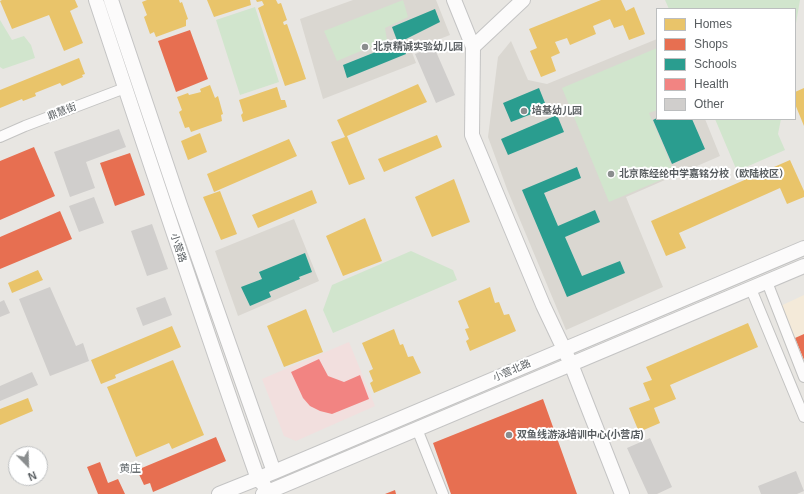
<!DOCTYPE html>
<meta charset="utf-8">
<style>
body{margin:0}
#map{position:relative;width:804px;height:494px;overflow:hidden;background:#e8e6e2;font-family:Arial,sans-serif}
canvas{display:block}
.legend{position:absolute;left:656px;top:8px;width:140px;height:112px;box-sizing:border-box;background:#fff;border:1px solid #bcbebf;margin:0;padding:5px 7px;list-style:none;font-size:12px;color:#585d60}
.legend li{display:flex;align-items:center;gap:8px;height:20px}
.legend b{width:20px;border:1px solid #bcbebf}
.north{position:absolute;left:8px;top:446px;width:40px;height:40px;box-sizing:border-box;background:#fff;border:1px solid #bcbebf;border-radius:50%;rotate:157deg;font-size:11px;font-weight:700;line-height:16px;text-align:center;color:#585d60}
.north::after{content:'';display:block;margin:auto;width:14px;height:18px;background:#8a8d8e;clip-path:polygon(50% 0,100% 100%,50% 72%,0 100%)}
</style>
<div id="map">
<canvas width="804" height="494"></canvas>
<ul class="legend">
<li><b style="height:11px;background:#e9c46a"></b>Homes</li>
<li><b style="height:11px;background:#e76f51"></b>Shops</li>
<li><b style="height:11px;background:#2a9d8f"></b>Schools</li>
<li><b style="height:11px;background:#f28482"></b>Health</li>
<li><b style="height:11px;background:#d0cecc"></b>Other</li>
</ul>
<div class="north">N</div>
</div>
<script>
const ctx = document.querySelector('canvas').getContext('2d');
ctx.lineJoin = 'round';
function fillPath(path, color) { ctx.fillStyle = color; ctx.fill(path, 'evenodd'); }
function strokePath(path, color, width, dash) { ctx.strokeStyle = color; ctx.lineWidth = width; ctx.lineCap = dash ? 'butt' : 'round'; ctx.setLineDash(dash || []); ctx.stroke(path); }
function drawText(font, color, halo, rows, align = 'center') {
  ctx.font = font + ' Arial,"Noto Sans SC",sans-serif'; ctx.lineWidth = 4; ctx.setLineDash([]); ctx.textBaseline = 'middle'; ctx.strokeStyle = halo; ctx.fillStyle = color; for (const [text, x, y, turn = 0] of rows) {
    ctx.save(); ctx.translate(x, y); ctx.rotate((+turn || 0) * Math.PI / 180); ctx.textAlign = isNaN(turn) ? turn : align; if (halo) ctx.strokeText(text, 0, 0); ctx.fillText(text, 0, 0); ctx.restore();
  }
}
fillPath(new Path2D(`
 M804,295V378L774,309Z`), '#f4ead9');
fillPath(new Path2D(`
 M353,0H436L450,35L411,50L416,63L323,99L300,19Z
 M657,39V119H705L720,156L626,197L663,287L566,330L507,189L488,137L498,57L511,41L528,80L547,84Z
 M294,219L319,281L238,316L215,251Z`), '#dad7d1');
fillPath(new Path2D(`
 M349,342L375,406L296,441L284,436L262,379Z`), '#f2dfde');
fillPath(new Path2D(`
 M403,0L408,17L385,28L387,40L337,61L324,31Z
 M665,0H800L795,29V9H669Z
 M255,7L279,82L240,95L216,20Z
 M0,20L12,40L24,36L31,45L35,58L3,69L0,67Z
 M657,48V110L649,113L675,174L609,202L562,88Z
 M715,119H781L778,134L785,150L737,171Z
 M411,251L453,270L457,280L333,333L323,310L332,285Z`), '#d1e5cd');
fillPath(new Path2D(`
 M2,0H75L78,7L70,11L83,43L64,51L49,15L12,29L0,1Z
 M147,0H179L180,3L182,2L188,19L186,20V26L156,37L154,32L150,34L144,17L147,15L142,2Z
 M207,0H250L251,5L214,17Z
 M256,0H276L278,4L281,3L287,20L283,22L284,25L287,24L299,58L306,79L285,86L258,8L264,5L262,1L257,2Z
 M601,0H621L626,11L634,7L645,34L629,40L623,25L614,28L610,19L593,26L596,34L570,45L567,38L555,42L560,53L551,57L556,71L541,77L530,51L537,48L529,29Z
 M79,58L85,74L82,75L83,77L62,86L60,83L35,93L36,96L23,101L22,99L0,108V90Z
 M418,84L427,102L347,136L365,179L349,185L331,142L345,137L337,120Z
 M210,85L215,98L218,96L223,114L221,115L222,121L191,132L189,127L185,128L179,112L182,110L177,97L188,93L189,95L201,92L200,89Z
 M277,87L281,100H285L287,107L243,122L241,115L243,113L239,100Z
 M804,88V126L795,104V92Z
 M200,133L207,152L188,160L181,141Z
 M437,135L442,147L384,172L378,159Z
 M289,139L297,156L214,192L207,174Z
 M790,160L804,191V197L787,204L780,188L679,233L686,248L666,256L651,221Z
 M454,179L470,222L432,237L415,197Z
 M312,190L317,203L258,228L252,215Z
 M220,191L237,234L221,240L203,197Z
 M365,218L382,261L343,276L326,236Z
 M38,270L43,280L12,293L8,283Z
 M490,287L495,303L499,302L504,315L509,314L516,331L470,351L466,341L469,339L465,329L469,328L458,301Z
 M306,309L323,352L284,367L267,326Z
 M748,323L758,347L670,385L676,399L654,408L660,423L639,432L629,408L650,400L643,383L652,380L646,367Z
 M172,326L181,347L115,375L116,378L101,384L91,360Z
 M394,329L400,345L403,344L408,357L413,356L421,373L374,393L370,383L373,381L369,371L373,369L362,343Z
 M173,360L204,435L172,449L169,443L136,457L107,387Z
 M28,398L33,411L0,425V409Z`), '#e9c46a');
fillPath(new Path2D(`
 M190,30L208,79L176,92L158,41Z
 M34,147L55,196L0,220V161Z
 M130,153L145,195L115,206L100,163Z
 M60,211L72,239L0,269V237Z
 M804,334V360L795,338Z
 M543,399L577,494H451L433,443Z
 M216,437L226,461L153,492L150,483L144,485L137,470Z
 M100,462L108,483L118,479L125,494H98L87,467Z
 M395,490L396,494H385Z`), '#e76f51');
fillPath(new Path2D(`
 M435,9L440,22L402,41L406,54L347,78L343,65L398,43L392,27Z
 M539,88L547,108L511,122L503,103Z
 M557,115L564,132L508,155L501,139Z
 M657,118L692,119L705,149L672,164L653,120Z
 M577,167L581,178L544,193L558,226L595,210L600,222L565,237L582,276L620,261L625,273L567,297L522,190Z
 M305,253L312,272L299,277L300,279L269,292L271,297L250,306L241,287L262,279L259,272Z`), '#2a9d8f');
fillPath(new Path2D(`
 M319,359L328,376L344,382L360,375L369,399L332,414L320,411L310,406L303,398L291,372Z`), '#f28482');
fillPath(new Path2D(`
 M434,47L455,95L436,103L415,54Z
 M119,129L126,147L86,162L95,188L70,197L54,152Z
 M94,197L104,223L79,232L69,206Z
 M152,224L168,269L147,276L131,231Z
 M50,287L76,346L83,343L89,361L50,376L19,299Z
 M165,297L172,315L143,326L136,308Z
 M4,300L10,313L0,317V302Z
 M32,372L38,385L0,401V386Z
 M650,438L672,487L657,494H648L627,448Z
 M796,471L804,491L797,494H761L758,486Z`), '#d0cecc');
const street = new Path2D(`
 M0,137L25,126L125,88
 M767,282L804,377
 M751,289L804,417
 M417,429L443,494`);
const secondary = new Path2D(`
 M96,0C149,160 202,320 258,479L264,485
 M111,0L180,205L274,472
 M454,0L473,47
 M523,0L473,47L472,135L543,305L571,364L622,494
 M219,494L274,472L804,248
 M263,494L804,266`);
strokePath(street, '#c3c3c2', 12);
strokePath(secondary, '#c4c4c4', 16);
strokePath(street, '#fcfbfb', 10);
strokePath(secondary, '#fcfbfb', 14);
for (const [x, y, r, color] of [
 [365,47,4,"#8a8d8e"],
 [524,111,4,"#8a8d8e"],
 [611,174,4,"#8a8d8e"],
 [509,435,4,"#8a8d8e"]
]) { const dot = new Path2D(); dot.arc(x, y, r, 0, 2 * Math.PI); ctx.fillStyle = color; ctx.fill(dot); strokePath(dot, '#fff', 1.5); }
drawText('bold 10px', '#585d60', '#fff', [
 ["北京精诚实验幼儿园",373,47],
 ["培基幼儿园",532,111],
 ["北京陈经纶中学嘉铭分校（欧陆校区）",619,174],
 ["双鱼线游泳培训中心(小营店)",517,435]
], 'left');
drawText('10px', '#585d60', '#fff', [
 ["鼎慧街",62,112,-21],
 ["小营路",178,248,72],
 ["小营北路",512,371,-23]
]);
drawText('11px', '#696f72', '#fff', [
 ["黄庄",130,469]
]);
</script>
